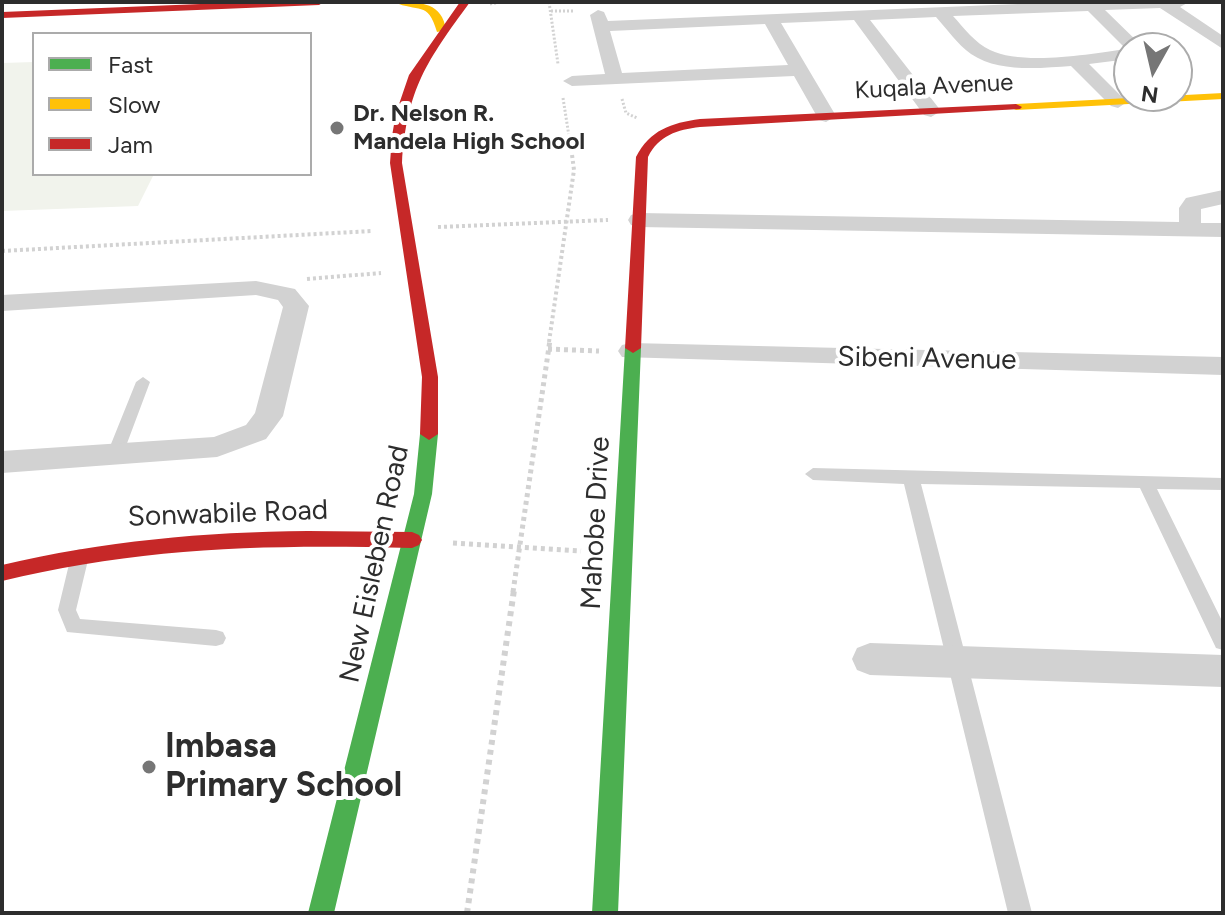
<!DOCTYPE html>
<style>
body{margin:0}
#map{position:relative;width:1225px;height:915px;overflow:hidden;background:#fff;font-family:Figtree,sans-serif}
canvas{display:block}
.frame{position:absolute;inset:0;border:4px solid #2d2d2d;pointer-events:none}
.legend{position:absolute;left:32px;top:32px;width:280px;height:144px;box-sizing:border-box;background:#fff;border:2px solid #ababab;margin:0;padding:10px 14px;list-style:none;font-size:24px;color:#2d2d2d}
.legend li{display:flex;align-items:center;gap:16px;height:40px}
.legend b{width:40px;border:2px solid #ababab}
.north{position:absolute;left:1113px;top:32px;width:80px;height:80px;box-sizing:border-box;background:#fff;border:2px solid #ababab;border-radius:50%;rotate:188deg;font-size:22px;font-weight:700;line-height:32px;text-align:center;color:#2d2d2d}
.north::after{content:'';display:block;margin:auto;width:28px;height:36px;background:#767676;clip-path:polygon(50% 0,100% 100%,50% 72%,0 100%)}
</style>
<div id="map">
<canvas width="1225" height="915"></canvas>
<div class="frame"></div>
<ul class="legend">
<li><b style="height:10px;background:#4caf50"></b>Fast</li>
<li><b style="height:10px;background:#ffc107"></b>Slow</li>
<li><b style="height:10px;background:#c62828"></b>Jam</li>
</ul>
<div class="north">N</div>
</div>
<script>
const ctx = document.querySelector('canvas').getContext('2d');
ctx.lineJoin = 'round';
function fillPath(path, color) { ctx.fillStyle = color; ctx.fill(path, 'evenodd'); }
function strokePath(path, color, width, dash) { ctx.strokeStyle = color; ctx.lineWidth = width; ctx.lineCap = dash ? 'butt' : 'round'; ctx.setLineDash(dash || []); ctx.stroke(path); }
function drawText(font, color, halo, rows, align = 'center') {
  ctx.font = font + ' Figtree,sans-serif'; ctx.lineWidth = 8; ctx.setLineDash([]); ctx.textBaseline = 'middle'; ctx.strokeStyle = halo; ctx.fillStyle = color; for (const [text, x, y, turn = 0] of rows) {
    ctx.save(); ctx.translate(x, y); ctx.rotate((+turn || 0) * Math.PI / 180); ctx.textAlign = isNaN(turn) ? turn : align; if (halo) ctx.strokeText(text, 0, 0); ctx.fillText(text, 0, 0); ctx.restore();
  }
}
fillPath(new Path2D(`
 M34,62V174H154L138,206L2,211V63Z`), '#f1f3ec');
strokePath(new Path2D(`
 M549,2L558,64
 M490,4L501,2
 M551,11H574
 M563,98L571,149
 M622,99L626,113L637,118`), '#d2d2d2', 3, [2, 2]);
strokePath(new Path2D(`
 M438,227L608,220
 M2,251L372,231
 M307,279L381,273
 M549,342L574,170L571,147`), '#d2d2d2', 4, [3, 3]);
strokePath(new Path2D(`
 M548,349L599,351
 M453,543L581,551
 M513,592L550,340`), '#d2d2d2', 5, [4, 4]);
strokePath(new Path2D(`
 M467,913L514,590`), '#d2d2d2', 6, [5, 5]);
fillPath(new Path2D(`
 M143,377L150,382L123,454L121,458H109L107,454L136,382Z
 M813,468L1223,478V490L1157,489L1223,623V650L1216,648L1140,488L921,484L1032,913H1008L904,484L813,480L805,474Z
 M80,549L86,551L89,556L76,610L80,619L216,630L223,632L226,638L223,644L216,646L67,632L58,610L71,556L74,551Z`), '#d2d2d2');
fillPath(new Path2D(`
 M1066,2H1189L1180,7L1223,36V49L1160,8L1105,10L1144,48H1129V59L1089,64L1127,102L1118,108L1111,106L1071,66C1040,68 999,73 971,54C957,44 947,29 936,17L870,20L941,111L931,117L924,115L854,20L781,23L836,116L826,122L819,120L794,76L572,86L563,81L572,76L605,74L590,15L598,10L604,12L608,21ZM1088,11L1126,49C1091,54 1023,66 990,50C975,43 964,28 953,16ZM765,24L788,65L622,73L610,31Z
 M1223,190V204L1201,209V223H1223V237L639,227L631,225L628,220L631,215L639,213L1179,222V208L1186,198Z
 M256,281L295,289L309,306L283,416L266,439L217,457L2,473V451L214,437L246,425L255,413L283,307L278,300L256,295L2,311V295Z
 M631,343L1223,357V375L622,357L618,351L622,345Z
 M870,643L1223,655V687L870,675L857,670L852,659L857,648Z`), '#d2d2d2');
fillPath(new Path2D(`
 M633,343L641,348L618,913H592L625,348Z
 M429,428L438,434L432,494L334,913H308L414,494L420,434Z`), '#4caf50');
fillPath(new Path2D(`
 M394,2C418,2 442,1 446,30L437,32C428,0 418,13 394,2Z
 M1223,93V99L1016,110L1010,107L1016,104Z`), '#ffc107');
fillPath(new Path2D(`
 M250,2H324L319,5L2,18V12Z
 M460,2H470C427,61 407,88 402,163L438,377V434L429,440L420,434L422,377L390,163L392,136L396,113L409,75Z
 M1016,104L1022,107L1020,109L700,127C677,130 659,135 648,157L641,348L633,353L625,348L636,157C650,130 671,123 700,119Z
 M308,531L412,532L419,535L422,540L419,545L412,548C271,544 140,547 2,581V565C103,541 204,532 308,531Z`), '#c62828');
for (const [x, y, r, color] of [
 [337,128,8,"#767676"],
 [149,767,8,"#767676"]
]) { const dot = new Path2D(); dot.arc(x, y, r, 0, 2 * Math.PI); ctx.fillStyle = color; ctx.fill(dot); strokePath(dot, '#fff', 3); }
drawText('24px', '#2d2d2d', '#fff', [
 ["Kuqala Avenue",934,87,-3]
]);
drawText('bold 24px', '#2d2d2d', '#fff', [
 ["Dr. Nelson R.",353,114],
 ["Mandela High School",353,142]
], 'left');
drawText('28px', '#2d2d2d', '#fff', [
 ["Sibeni Avenue",927,359,1],
 ["Sonwabile Road",228,514,-2],
 ["Mahobe Drive",596,523,-87],
 ["New Eisleben Road",375,564,-78]
]);
drawText('bold 34px', '#2d2d2d', '#fff', [
 ["Imbasa",165,747],
 ["Primary School",165,786]
], 'left');
</script>
